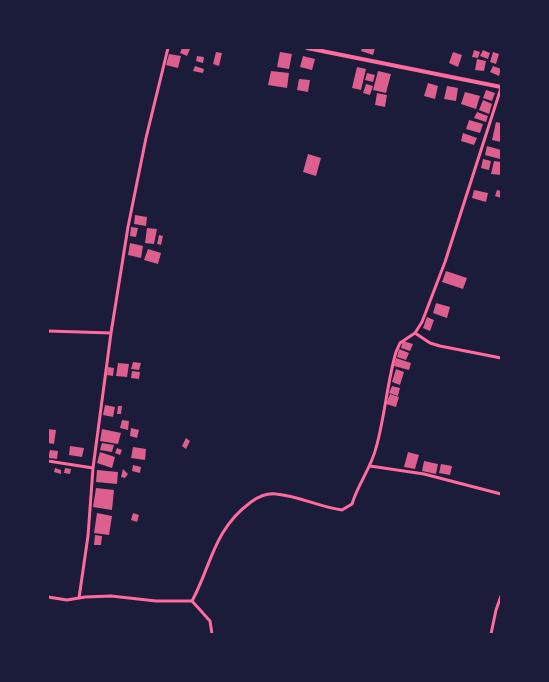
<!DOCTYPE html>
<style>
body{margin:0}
#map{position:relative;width:549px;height:682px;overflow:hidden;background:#1b1b3a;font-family:"DejaVu Sans",sans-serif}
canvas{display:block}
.frame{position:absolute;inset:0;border:49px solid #1b1b3a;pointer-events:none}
</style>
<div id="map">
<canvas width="549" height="682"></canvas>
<div class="frame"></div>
</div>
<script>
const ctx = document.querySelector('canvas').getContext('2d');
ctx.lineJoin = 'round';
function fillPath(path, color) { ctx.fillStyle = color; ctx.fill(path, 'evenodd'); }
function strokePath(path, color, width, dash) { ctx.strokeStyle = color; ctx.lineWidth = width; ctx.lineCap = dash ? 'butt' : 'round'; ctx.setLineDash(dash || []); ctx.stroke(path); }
fillPath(new Path2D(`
 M182,48L190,49L187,56L180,53Z
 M362,48H375L373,55L361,51Z
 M474,50L480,52L478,58L472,57Z
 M483,50L490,53L488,59L480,56Z
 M216,52L222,53L219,66L213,64Z
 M280,52L292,54L289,69L277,67Z
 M453,52L462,55L458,67L449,63Z
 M493,52L499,54L496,64L490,62Z
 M169,54L181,56L178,68L166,65Z
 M197,56L204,57L203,63L196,61Z
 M303,56L315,59L312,70L300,67Z
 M477,59L486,61L484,71L475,70Z
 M195,66L204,69L203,73L193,71Z
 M493,66L501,69L499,76L490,72Z
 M357,67L366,69L361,90L352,88Z
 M271,71L289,73L287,88L268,85Z
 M378,71L391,74L386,93L373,90Z
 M367,73L375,75L373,82L365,80Z
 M299,79L310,80L308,92L297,90Z
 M428,83L438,86L435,99L424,96Z
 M366,84L373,86L370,95L363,93Z
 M447,86L458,88L456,101L444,99Z
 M486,90L495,93L492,101L483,98Z
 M465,92L480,96L476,109L461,104Z
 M377,93L387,95L385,107L375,105Z
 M483,100L492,104L489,114L479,110Z
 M477,112L488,116L486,122L474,118Z
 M469,120L483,124L480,133L466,129Z
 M496,122L501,123V142L492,140Z
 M463,133L477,138L474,145L461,141Z
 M487,146L501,150L500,159L485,155Z
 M308,154L321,158L316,176L303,172Z
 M483,159L491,161L489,170L481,168Z
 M494,161L501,162V175L491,174Z
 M474,190L488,193L486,202L472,198Z
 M497,190L501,191V198L495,196Z
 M135,215L147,217L146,226L134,224Z
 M131,227L138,228L136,237L130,236Z
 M147,228L157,229L154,244L145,243Z
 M159,235L163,236L161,245L157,244Z
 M130,243L143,246L141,258L128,255Z
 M148,249L161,253L158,264L144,260Z
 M446,271L467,278L463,289L442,282Z
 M436,303L450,307L447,318L433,313Z
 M427,317L434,320L430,331L423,328Z
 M403,341L413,344L410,351L401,348Z
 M399,349L409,353L406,360L397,357Z
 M396,358L411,363L409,370L394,366Z
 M133,362L141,363L139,370L131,369Z
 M118,363L129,364L127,377L116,376Z
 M108,367L114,368L113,376L107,375Z
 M396,369L404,372L400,385L392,382Z
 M132,371L140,372L139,379L131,378Z
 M392,386L400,388L398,396L389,393Z
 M390,394L399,397L396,407L386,404Z
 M105,405L115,407L113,417L103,415Z
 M118,406H122L121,414H117Z
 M122,420L129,421L128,430L120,428Z
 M131,428L139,430L137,438L130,436Z
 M48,429L56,430L54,444L48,443Z
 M102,429L121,433L118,444L100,441Z
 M186,438L190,441L186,449L182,446Z
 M102,443L114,445L112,452L100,450Z
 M70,446L84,448L82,457L69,455Z
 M133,447L146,449L145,460L131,458Z
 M117,448L122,450L120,455L115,453Z
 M50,450L58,451L57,459L48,458Z
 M100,452L115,457L112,468L97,463Z
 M408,452L419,455L415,469L404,467Z
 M424,461L438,464L436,474L422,471Z
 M441,464L452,466L450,475L439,473Z
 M133,465L141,467L140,473L132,471Z
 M55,468L61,470V474L54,472Z
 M65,468L71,469L70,474L64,473Z
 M123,469L128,474L125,478L121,477Z
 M97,470L118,472L117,484L96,482Z
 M96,488L114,490L112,510L93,507Z
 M97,513L112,516L109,535L94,533Z
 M133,513L139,515L137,522L131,520Z
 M95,535L102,536L101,545H94Z`), '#dd5f8e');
strokePath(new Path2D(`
 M48,331L111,333
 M415,333L430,343L440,346L501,358
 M48,461L93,468
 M370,466L424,474L501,494
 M48,597L67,600L85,597L111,596L156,601H192L210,621L212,634
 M79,598L88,536L93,468L111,333L128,227L146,138L168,48
 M192,601C212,564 213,530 251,502C258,497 267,493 276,494C299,496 319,507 342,510L352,504C358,484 371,468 376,448C385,416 387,383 396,352L400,343L415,333L422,322L445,262L501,88
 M491,634L496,610L501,596`), '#ff6b9d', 3);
strokePath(new Path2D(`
 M307,48L501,87`), '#ff6b9d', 4);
</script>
